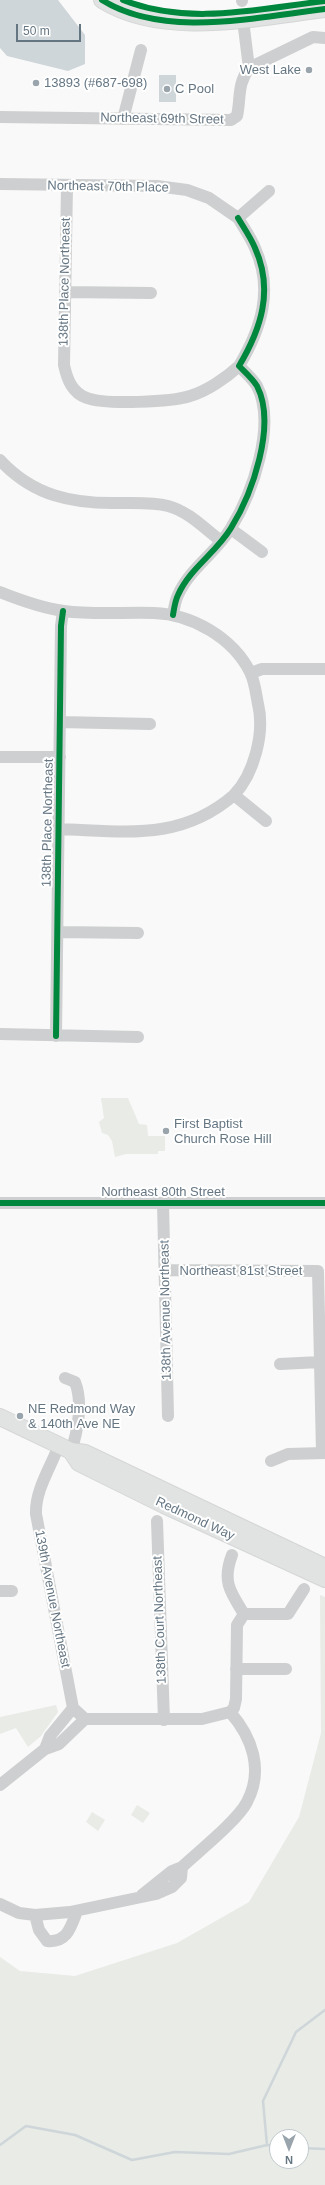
<!DOCTYPE html>
<style>
body{margin:0}
#map{position:relative;width:325px;height:2185px;overflow:hidden;background:#f9f9f9;font-family:Arial,sans-serif}
canvas{display:block}
.north{position:absolute;left:269px;top:2129px;width:40px;height:40px;box-sizing:border-box;background:#fff;border:1px solid #c1c8cd;border-radius:50%;rotate:180deg;font-size:11px;font-weight:700;line-height:16px;text-align:center;color:#657683}
.north::after{content:'';display:block;margin:auto;width:14px;height:18px;background:#99a4ac;clip-path:polygon(50% 0,100% 100%,50% 72%,0 100%)}
.scale{position:absolute;left:16px;top:24px;width:65px;height:18px;box-sizing:border-box;border:2px solid #657683;border-top:0;padding-left:5px;font-size:12px;line-height:14px;white-space:nowrap;color:#657683;-webkit-text-stroke:3px #fff;paint-order:stroke}
</style>
<div id="map">
<canvas width="325" height="2185"></canvas>
<div class="north">N</div>
<div class="scale">50 m</div>
</div>
<script>
const ctx = document.querySelector('canvas').getContext('2d');
ctx.lineJoin = 'round';
function fillPath(path, color) { ctx.fillStyle = color; ctx.fill(path, 'evenodd'); }
function strokePath(path, color, width, dash) { ctx.strokeStyle = color; ctx.lineWidth = width; ctx.lineCap = dash ? 'butt' : 'round'; ctx.setLineDash(dash || []); ctx.stroke(path); }
function drawText(font, color, halo, rows, align = 'center') {
  ctx.font = font + ' Arial,sans-serif'; ctx.lineWidth = 4; ctx.setLineDash([]); ctx.textBaseline = 'middle'; ctx.strokeStyle = halo; ctx.fillStyle = color; for (const [text, x, y, turn = 0] of rows) {
    ctx.save(); ctx.translate(x, y); ctx.rotate((+turn || 0) * Math.PI / 180); ctx.textAlign = isNaN(turn) ? turn : align; if (halo) ctx.strokeText(text, 0, 0); ctx.fillText(text, 0, 0); ctx.restore();
  }
}
fillPath(new Path2D(`
 M101,1098H128L139,1124L147,1125L148,1136H165V1151H158V1154H126L115,1157L112,1141L108,1135L102,1133L99,1122L104,1118Z
 M320,1595L325,1597V2185H0V1957L20,1971L75,1976L177,1943L249,1902L299,1817L321,1733ZM277,2137H301V2161H277Z
 M56,1705L58,1712L41,1736L28,1747L16,1728L0,1734V1717Z
 M137,1805L150,1813L143,1823L131,1815Z
 M92,1812L105,1820L98,1831L86,1822Z`), '#e8ebe6');
fillPath(new Path2D(`
 M0,0H58L85,35V64L68,71L7,56L0,48Z
 M159,75H176V102H159Z`), '#ced6d9');
strokePath(new Path2D(`
 M0,2145L26,2126L75,2135L132,2160L175,2152L229,2154L267,2145L277,2146
 M267,2145L263,2101L296,2032L325,2010
 M301,2148L325,2149`), '#ced6d9', 2.5);
const major = new Path2D(`
 M102,0C164,39 257,17 325,9
 M0,1417L71,1451L85,1453L325,1567
 M71,1451L79,1463L164,1505L325,1579`);
strokePath(major, '#d5d6d7', 18);
strokePath(new Path2D(`
 M242,0V1
 M244,28L249,68
 M0,117L231,120L237,116C241,97 237,85 249,68L313,37L325,38
 M123,119L141,50
 M0,184L157,186L187,190L209,198L238,218L269,191
 M67,186L64,365C67,379 72,393 87,398C105,405 172,402 190,396C207,391 226,378 239,366
 M65,292L151,293
 M0,460C33,496 73,504 119,503C135,503 153,502 168,506C188,511 205,529 221,541
 M231,529L262,552
 M0,592C20,600 42,608 64,611C93,615 124,612 154,613C192,614 233,638 250,672C255,682 256,694 258,704C265,733 254,774 234,795
 M173,615C174,609 175,601 178,595C190,568 216,553 231,528C252,494 277,425 257,386C252,378 245,372 239,366C261,329 274,290 255,248C251,238 244,228 238,218
 M251,673L262,669H325
 M60,722L150,724
 M0,757H60
 M58,829C124,831 180,842 234,795L266,821
 M58,932L138,933
 M0,1034L138,1037
 M56,1036L61,626L63,611
 M0,1203H325
 M163,1203L168,1416
 M165,1270L318,1271L322,1453
 M280,1364L320,1362
 M65,1378L75,1382C83,1402 78,1431 71,1451
 M59,1445C51,1467 35,1490 36,1514L73,1708
 M271,1461L288,1454L325,1453
 M157,1521L164,1720
 M0,1591H12
 M244,1614H288L304,1589
 M236,1669H286
 M73,1708L85,1719H202L230,1712L234,1708L236,1699L237,1625L244,1614C230,1592 222,1581 232,1555
 M73,1708L50,1736L45,1749L59,1744L85,1719
 M0,1785L45,1749
 M182,1867C198,1852 238,1820 247,1802C264,1770 252,1737 230,1712
 M0,1904L19,1913L35,1915L70,1912L156,1894L172,1887L181,1878L182,1867L172,1871L142,1895
 M35,1915L39,1930L47,1941C67,1943 71,1927 77,1911`), '#cecfd0', 12);
strokePath(major, '#e1e2e2', 16);
strokePath(new Path2D(`
 M102,0C164,39 257,17 325,9
 M123,0C188,26 258,9 325,1
 M173,615C174,609 175,601 178,595C190,568 216,553 231,528C252,494 277,425 257,386C252,378 245,372 239,366C261,329 274,290 255,248C251,238 244,228 238,218
 M56,1036L61,626L63,611
 M0,1203H325`), '#00873e', 6);
for (const [x, y, r, color] of [
 [309,70,4,"#99a4ac"],
 [36,83,4,"#99a4ac"],
 [167,89,4,"#99a4ac"],
 [166,1131,4,"#99a4ac"],
 [20,1416,4,"#99a4ac"]
]) { const dot = new Path2D(); dot.arc(x, y, r, 0, 2 * Math.PI); ctx.fillStyle = color; ctx.fill(dot); strokePath(dot, '#fff', 1.5); }
drawText('13px', '#657683', '#fff', [
 ["West Lake",301,70,"right"],
 ["13893 (#687-698)",44,83],
 ["C Pool",175,89],
 ["First Baptist",174,1124],
 ["Church Rose Hill",174,1139],
 ["NE Redmond Way",28,1409],
 ["& 140th Ave NE",28,1424]
], 'left');
drawText('13px', '#657683', '#fff', [
 ["Northeast 69th Street",162,119,1],
 ["Northeast 70th Place",108,187,1],
 ["138th Place Northeast",65,282,-89],
 ["138th Place Northeast",48,823,-89],
 ["Northeast 80th Street",163,1192],
 ["Northeast 81st Street",241,1271],
 ["138th Avenue Northeast",166,1310,-91],
 ["Redmond Way",195,1519,25],
 ["139th Avenue Northeast",52,1599,79],
 ["138th Court Northeast",160,1620,-92]
]);
</script>
